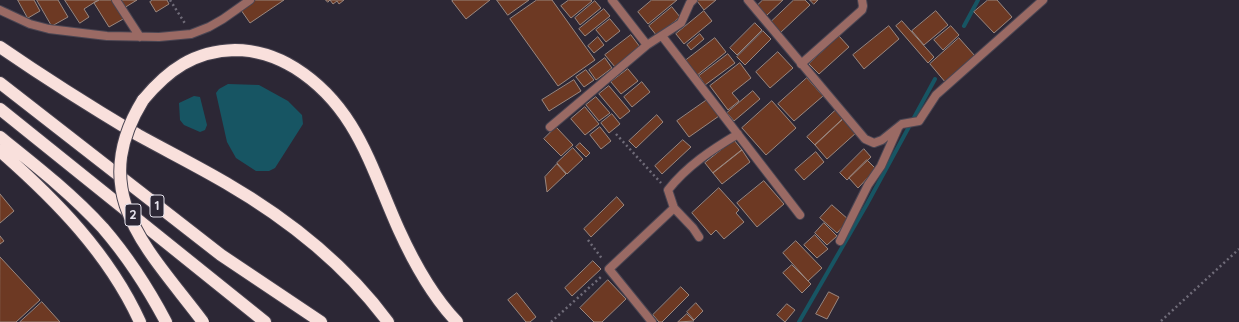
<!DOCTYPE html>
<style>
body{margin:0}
canvas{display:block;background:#2c2735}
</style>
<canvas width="1239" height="322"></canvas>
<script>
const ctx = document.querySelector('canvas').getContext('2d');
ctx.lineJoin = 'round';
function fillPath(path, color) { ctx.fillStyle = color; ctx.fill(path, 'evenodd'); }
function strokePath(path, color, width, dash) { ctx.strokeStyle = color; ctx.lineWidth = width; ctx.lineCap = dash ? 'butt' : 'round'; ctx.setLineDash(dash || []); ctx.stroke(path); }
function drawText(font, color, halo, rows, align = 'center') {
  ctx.font = font + ' Quicksand,sans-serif'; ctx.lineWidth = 3.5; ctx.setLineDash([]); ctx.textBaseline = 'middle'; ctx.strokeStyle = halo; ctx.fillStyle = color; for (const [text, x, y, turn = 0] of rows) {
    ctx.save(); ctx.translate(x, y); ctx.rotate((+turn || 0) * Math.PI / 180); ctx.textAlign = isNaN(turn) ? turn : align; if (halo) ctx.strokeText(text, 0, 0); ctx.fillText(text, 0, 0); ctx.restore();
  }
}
fillPath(new Path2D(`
 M228,84L259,85L288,101L302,115L303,124L275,168L269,171H256L236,158L227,142L216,93L219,89Z
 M194,96L200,97L207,125L205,130L200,132L184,125L180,120L179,103Z`), '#175563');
strokePath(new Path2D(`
 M964,26L978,0
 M799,322L867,204L935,79`), '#175563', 4);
const building = new Path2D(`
 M18,0H34L40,11L28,18Z
 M37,0H58L68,17L52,26Z
 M65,0H98L84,9L89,17L80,23Z
 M100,0H114L125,18L109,27L94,3Z
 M119,0H137L124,8Z
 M153,0H167L169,4L156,12L150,2Z
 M256,0H284L250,23L241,10Z
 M326,0H344L339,4L337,1L333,4L330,0L328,2Z
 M454,0H490L466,19L452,1Z
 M497,0H529L508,15Z
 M537,0H552L595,60L558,86L510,19Z
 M569,0H591L592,1L571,18L561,6Z
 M652,0H677L648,24L638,12Z
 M699,0H716L704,10L697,1Z
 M763,0H783L766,16L757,6Z
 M794,0H805L810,5L780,33L770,23Z
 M810,0H818L814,4Z
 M988,0H997L1012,17L994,33L974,12Z
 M595,1L601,8L580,25L575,18Z
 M672,7L680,17L657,36L649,26Z
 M604,9L610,16L585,36L579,29Z
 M704,11L712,21L684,44L676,34Z
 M936,11L948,25L924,45L912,31Z
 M610,19L620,31L606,42L596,30Z
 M902,21L934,57L928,63L896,26Z
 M755,23L762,30L737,55L730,48Z
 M889,26L899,39L864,69L853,55Z
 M951,26L959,35L943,50L934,40Z
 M763,31L771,39L745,65L737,57Z
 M700,34L704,39L691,50L687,45Z
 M631,35L640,47L615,67L605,55Z
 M839,36L849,47L819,74L809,64Z
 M598,37L604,45L594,53L588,46Z
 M715,38L726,52L696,76L685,61Z
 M959,38L975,56L946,83L930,64Z
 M778,52L793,68L770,88L756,72Z
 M728,54L735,63L705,85L699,76Z
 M605,58L612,68L596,80L589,70Z
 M740,63L751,78L732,93L739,101L728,110L710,86Z
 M628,69L638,81L621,94L611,82Z
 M586,70L594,80L584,87L576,77Z
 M807,78L823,96L794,121L778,104Z
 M574,80L581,91L549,111L542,100Z
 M642,82L650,92L632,107L624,97Z
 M609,86L630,111L620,119L599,94Z
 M753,91L760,99L734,121L727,113Z
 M596,97L610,113L599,121L586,105Z
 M707,100L719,116L689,137L677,121Z
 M772,101L796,128L766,155L742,128Z
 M585,107L599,124L585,135L571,119Z
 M836,110L844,118L815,145L807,137Z
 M612,114L620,124L609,133L601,123Z
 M657,115L663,122L636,148L629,141Z
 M844,118L857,132L827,159L815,145Z
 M556,127L573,145L561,156L544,139Z
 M600,127L611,141L601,149L590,135Z
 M683,140L691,147L662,174L655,166Z
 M734,140L742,150L713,173L705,163Z
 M580,143L590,153L586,157L576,147Z
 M573,148L583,159L567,174L557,163Z
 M864,149L871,157L847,180L840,173Z
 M742,150L750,162L722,184L713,173Z
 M816,152L824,162L804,180L795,170Z
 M867,160L876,169L858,188L849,178Z
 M557,164L566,174L547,192L545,177Z
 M764,181L784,204L757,227L737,203Z
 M719,188L739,210L736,213L744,222L724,239L716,230L711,235L692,213Z
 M0,194L14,211L0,223Z
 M617,197L624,205L591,237L584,229Z
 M832,205L849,220L837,233L820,218Z
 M824,223L837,236L827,245L815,233Z
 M815,235L828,249L817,258L804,245Z
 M0,236L4,241L0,244Z
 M796,241L822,268L808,281L783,253Z
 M0,257L40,300L16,322H0Z
 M593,261L601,269L572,296L565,288Z
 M792,265L811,284L802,293L783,273Z
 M608,280L626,299L602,322H594L580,308Z
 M681,287L689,295L662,322H659L653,315Z
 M829,292L839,297L827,319L816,314Z
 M517,293L536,317L530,322H526L508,300Z
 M42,302L60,322H20Z
 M696,303L703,311L694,320L687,312Z
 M787,304L795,310L785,322L777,315Z
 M687,314L694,321L678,322Z`);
fillPath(building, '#6d3923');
strokePath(building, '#9a877f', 1);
const street = new Path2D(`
 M116,0L140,37
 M612,0L647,45L681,23L690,3L693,0
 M748,0L865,139L874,143L882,140L902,124L919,121L936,95L1043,0
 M0,10L30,24L49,29L107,36L159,37L191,34L209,27L223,19L250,0
 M662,36L800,215
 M801,64L862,10L863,6L862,0
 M550,127L647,45
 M699,237L693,228L674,208L668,190C687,166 711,150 738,134
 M840,241L868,185L881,166L898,128
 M652,322L609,269L674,208`);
const highway = new Path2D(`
 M0,47C45,78 91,107 138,135C167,151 197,166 226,183C288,219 345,264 388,322
 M0,83L221,255L321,322
 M143,100C168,70 194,51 235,50C256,50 277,57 295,68C357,107 371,168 399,230C414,263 432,296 457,322
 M0,109L265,322
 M0,137C35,165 72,194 103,228C128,257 148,288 166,322
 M0,151C56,200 109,254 140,322`);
strokePath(street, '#4a4552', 10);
strokePath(highway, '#4a4552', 14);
strokePath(new Path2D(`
 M170,0L186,25
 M616,134L661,183
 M588,240L603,260
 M1161,321L1239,249
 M551,322L602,276`), '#706c79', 2.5, [2, 3]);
strokePath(street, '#9a6a64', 8);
strokePath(highway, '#f9e0dc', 12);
const highwayBridge = new Path2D(`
 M143,100C85,194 149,250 203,322`);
strokePath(highwayBridge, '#4a4552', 14, []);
strokePath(highwayBridge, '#f9e0dc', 12);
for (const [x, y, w] of [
 [157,206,14],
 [133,215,16]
]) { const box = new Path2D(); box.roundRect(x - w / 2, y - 11, w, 22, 3); ctx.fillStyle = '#2c2735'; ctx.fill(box); strokePath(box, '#e6e3ed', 1); }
drawText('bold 13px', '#e6e3ed', null, [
 ["1",157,206],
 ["2",133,215]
]);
</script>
